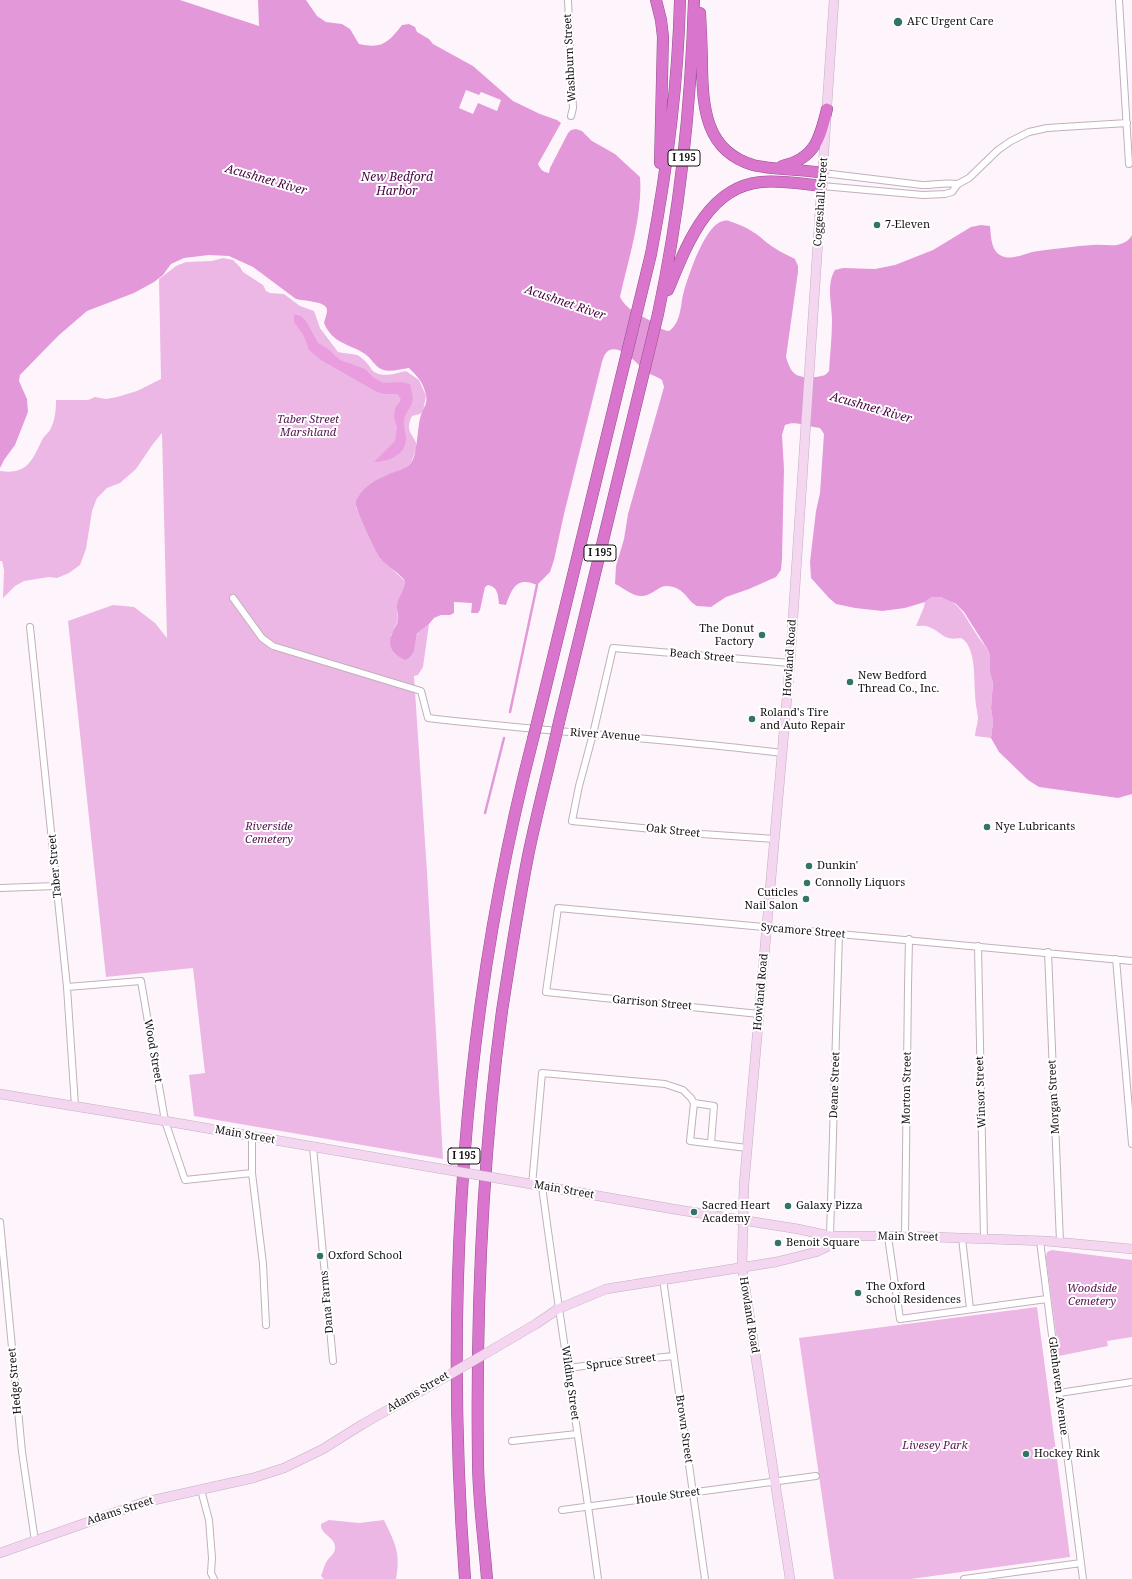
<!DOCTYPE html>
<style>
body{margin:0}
canvas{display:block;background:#fef5fc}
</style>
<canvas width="1132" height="1579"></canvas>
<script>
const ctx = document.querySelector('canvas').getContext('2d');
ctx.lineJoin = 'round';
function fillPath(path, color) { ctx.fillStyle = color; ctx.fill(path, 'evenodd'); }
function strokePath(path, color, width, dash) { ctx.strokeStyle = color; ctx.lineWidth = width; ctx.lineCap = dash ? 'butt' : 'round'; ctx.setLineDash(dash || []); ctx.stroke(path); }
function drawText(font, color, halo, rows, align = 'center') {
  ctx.font = font + ' "Noto Serif",serif'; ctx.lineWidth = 4; ctx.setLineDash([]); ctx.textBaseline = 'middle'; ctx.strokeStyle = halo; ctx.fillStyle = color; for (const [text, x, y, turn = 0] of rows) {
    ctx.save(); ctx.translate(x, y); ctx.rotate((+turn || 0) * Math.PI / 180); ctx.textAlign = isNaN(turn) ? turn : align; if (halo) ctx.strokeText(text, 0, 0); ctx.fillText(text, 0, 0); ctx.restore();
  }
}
fillPath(new Path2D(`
 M223,258L233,260L240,267L243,272L263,285L266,291L270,293L284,294L300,306L314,311L320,328L338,352C344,354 354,353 359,356C365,360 369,365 372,370C380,379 397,373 406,371L419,380L426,396L423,411L420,414L412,416C404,433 414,433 417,446L411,463L356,507L380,558L405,581L404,589L397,604L398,620L391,636L412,655C419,639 411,635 429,624L423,667L418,675L414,676L427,872L443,1159L194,1116L189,1075L205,1073L193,968L106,977L68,621L113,605L134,607L155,623L167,638L162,433L153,444L136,469L120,483L107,488L97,498L92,511L86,549L80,565L69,573L57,578L49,577L24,581L15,586L3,598L4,570L2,561H0V471C27,475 32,461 42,440C44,436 47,434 50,430C55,421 56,410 56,400H88L95,397L106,399L117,397L137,391L161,379L159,279L176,266L186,262L212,261Z
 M936,596C959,600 964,615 975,632C979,639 984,644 988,650L990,656V673L993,681L991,708L993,722L991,738L975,736C975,730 978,724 978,718C977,710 975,702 975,693C974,679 976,646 961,638C942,641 944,633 929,627C926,625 920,626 916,626L924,607L925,602L932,597Z
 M1052,1250L1132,1260V1337L1107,1341L1108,1346L1059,1356L1046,1257L1047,1252Z
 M1037,1307L1070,1557L911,1579H834L799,1338Z
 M329,1520L359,1523L384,1520C395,1543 401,1553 396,1579H324L321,1576C323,1571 324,1565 327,1561C330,1556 335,1554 335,1548C336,1537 320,1535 321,1524Z`), '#ecb7e4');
fillPath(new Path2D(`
 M294,314L301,316L306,321L318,343L328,349L340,360L365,369L374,378L384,383L401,382L410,384C411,390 414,397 412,403C410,409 405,413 404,420C403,426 406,432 406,439C405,456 389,461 374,462L395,441L397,428L394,417L395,408L401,400L398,394H384L377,392L321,360L309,350L304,336L294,322Z`), '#e99dde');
fillPath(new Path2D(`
 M0,0H180L259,26L258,0H306L317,16L326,22L342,24L350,29L359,44C382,49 388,43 402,25L409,24L415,27L417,32L429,39L433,44L473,66L513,101L540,114L557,120L561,123L538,164C541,170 543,172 549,173L550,168L568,133L571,130L576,129L582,131L592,141L615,154L640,177C643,214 628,261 620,297C626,309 638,314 649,320C656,325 660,330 669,331C682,322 680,304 684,291C689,276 707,215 729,221C739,224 750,229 759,236C764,240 768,244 773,247C780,252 788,255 795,259L798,266V272L786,357C788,363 790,370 795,374C800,378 815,378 821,376C825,376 827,373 829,371C830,354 832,337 832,320C832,305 826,284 835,270L843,268L875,269L895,265L933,250L971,227L981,225L990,226C991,236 991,252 1002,256C1013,261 1027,252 1038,251C1056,249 1074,246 1093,245C1101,244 1109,246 1117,245C1124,243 1129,241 1132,235V794L1118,798L1039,787L1028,780L999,752L991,738L993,722L991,708L993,682L990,673V656L988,650L964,612L956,604L941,597H932L925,602L905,608L882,611L855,608L836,604L829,598L811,578L810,562L816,511L820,493L824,434L820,428C809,427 796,420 785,425L782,435L784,469L782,559L781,570L776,577L749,589L726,597L711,607L697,606C689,602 686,593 678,589C660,580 657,594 643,596C633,597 624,588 615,584L616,566L624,539L628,514L664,387L662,380C656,376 648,374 643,369C636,362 616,341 606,353C604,355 603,359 602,362L564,514L554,560L550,572L537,585C517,576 512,588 506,605L499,604C498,595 498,587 488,585L485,587L480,610L478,613H454L450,615H441L434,618L429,624L421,630L417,634L414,651L412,655L406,660C395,656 386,647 392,634C393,629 398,624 398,620C399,614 396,609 397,604C400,594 404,592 405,581C400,573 386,566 380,558C376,552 357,512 356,505C355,501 358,498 360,494C367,485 376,480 387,475C395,471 405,470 411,463C418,454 417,426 421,415C423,408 428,404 426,395C423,382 418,377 409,368C401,369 388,373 381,369C375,366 371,358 365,354C348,343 333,344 324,323C325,319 327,314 327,310C327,301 303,301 296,299L253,267L229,256L209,255L184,258L171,264L163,275L154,282L134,293L87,311L58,336L20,375L19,381L27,399L28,412L15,445L4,460L0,468Z`), '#e399d9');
fillPath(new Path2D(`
 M466,90L479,95L481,92L501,100L497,111L478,103L473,114L459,108Z
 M454,602L472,603L471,614L454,613Z`), '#fef5fc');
strokePath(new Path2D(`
 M510,712L537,585
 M485,813L504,738`), '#e399d9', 2.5);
const street = new Path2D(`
 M568,0L573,108L571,116
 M1119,0L1129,164
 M823,173L922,185C934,185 946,182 958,184
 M822,186L923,195L945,194L952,192L958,184L969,178L998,150L1011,141L1029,132L1047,128L1127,123
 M233,598L262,638L273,646L421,691L428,718C546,732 665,738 782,753
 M30,627L67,987L75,1106
 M775,839L702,834L572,821L579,786L593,734L613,648L790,663
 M0,888L56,886
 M978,946L984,1239
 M1048,952L1060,1242
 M1116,959L1132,1144
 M67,987L141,981L165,1121L185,1180L252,1173V1136
 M759,1014L546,992L558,908L1132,961
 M694,1103L714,1106L711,1143
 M313,1147L333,1361
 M252,1173L263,1264L266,1325
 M532,1185L542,1073L665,1084L683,1090L691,1098L694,1103L690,1141L747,1148
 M542,1186C559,1318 581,1448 598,1579
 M0,1222L22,1452L35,1541
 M830,1236L839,934
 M905,1236L908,987L909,939
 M888,1237L900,1319L1047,1299
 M962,1238L970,1309
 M1040,1241L1083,1579
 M663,1279L705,1579
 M568,1368L623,1361L674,1356
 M1059,1393L1132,1382
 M512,1441L577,1434
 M201,1490L209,1520L212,1558L211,1573L214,1579
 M562,1510L816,1476
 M964,1579L1081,1563`);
const secondary = new Path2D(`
 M0,1094L165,1121L448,1170
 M502,1179L673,1209L798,1229L830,1236H905L1046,1241L1132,1249
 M495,1348L536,1324L558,1309L606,1289L776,1262L816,1252L827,1247L830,1236
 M0,1553L145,1502L253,1478L284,1468L323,1449L363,1424L442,1379
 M790,1579L742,1268L744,1185L790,663L834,0`);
const highway = new Path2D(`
 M656,0L661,20L663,37L660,163
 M700,13C701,31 702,49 702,68C703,109 706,151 753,165C773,170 801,169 823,173
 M782,166C815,159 820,138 827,109
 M668,290C686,247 707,187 761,182C781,180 802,184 822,186
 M538,719L651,254C667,170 678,85 680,0
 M559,722L658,314C680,211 691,106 694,0
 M465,1579C444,1297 462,1013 533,739
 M487,1579C484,1540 478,1499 478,1460C476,1310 482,1160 502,1011C510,959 518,907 528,856C536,817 546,779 555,740`);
strokePath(street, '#c0b1bd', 8);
strokePath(secondary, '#c0b1bd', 10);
strokePath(highway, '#95528d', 12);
strokePath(street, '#fff', 6);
strokePath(secondary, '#f4d6f0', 9);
strokePath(highway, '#da75ce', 11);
const secondaryBridge = new Path2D(`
 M448,1170L502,1179
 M442,1379L495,1348`);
const highwayBridge = new Path2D(`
 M533,739L538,719
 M555,740L559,722`);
strokePath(secondaryBridge, '#c0b1bd', 10, []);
strokePath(highwayBridge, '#95528d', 12, []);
strokePath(secondaryBridge, '#f4d6f0', 9);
strokePath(highwayBridge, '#da75ce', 11);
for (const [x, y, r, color] of [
 [898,22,5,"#327567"],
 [877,225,4,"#327567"],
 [762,635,4,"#327567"],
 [850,682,4,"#327567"],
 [752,719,4,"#327567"],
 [987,827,4,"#327567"],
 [809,866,4,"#327567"],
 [807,883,4,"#327567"],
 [806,899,4,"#327567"],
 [788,1206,4,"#327567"],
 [694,1212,4,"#327567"],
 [778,1243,4,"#327567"],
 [320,1256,4,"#327567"],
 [858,1293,4,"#327567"],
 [1026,1454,4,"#327567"]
]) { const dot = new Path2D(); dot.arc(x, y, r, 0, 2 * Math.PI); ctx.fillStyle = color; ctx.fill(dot); strokePath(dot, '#fff', 1.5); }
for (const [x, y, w] of [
 [684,158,32],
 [600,553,32],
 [464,1156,32]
]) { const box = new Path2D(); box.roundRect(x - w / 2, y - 8, w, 16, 3); ctx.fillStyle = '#fff'; ctx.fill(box); strokePath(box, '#161115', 1); }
drawText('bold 10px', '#161115', null, [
 ["I 195",684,158],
 ["I 195",600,553],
 ["I 195",464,1156]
]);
drawText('11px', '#161115', '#fff', [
 ["AFC Urgent Care",907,22],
 ["7-Eleven",885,225],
 ["The Donut",754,629,"right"],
 ["Factory",754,642,"right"],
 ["New Bedford",858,676],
 ["Thread Co., Inc.",858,689],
 ["Roland's Tire",760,713],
 ["and Auto Repair",760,726],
 ["Nye Lubricants",995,827],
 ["Dunkin'",817,866],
 ["Connolly Liquors",815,883],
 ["Cuticles",798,893,"right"],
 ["Nail Salon",798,906,"right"],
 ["Sacred Heart",702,1206],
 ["Academy",702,1219],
 ["Galaxy Pizza",796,1206],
 ["Benoit Square",786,1243],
 ["Oxford School",328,1256],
 ["The Oxford",866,1287],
 ["School Residences",866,1300],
 ["Hockey Rink",1034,1454]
], 'left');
drawText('11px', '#161115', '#fff', [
 ["Washburn Street",570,58,-93],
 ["Coggeshall Street",821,202,-86],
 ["Beach Street",702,656,5],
 ["Howland Road",790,658,-86],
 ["River Avenue",605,735,4],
 ["Oak Street",673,831,6],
 ["Taber Street",55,866,-95],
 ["Sycamore Street",803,931,5],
 ["Howland Road",761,992,-85],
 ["Garrison Street",652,1003,5],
 ["Wood Street",153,1051,80],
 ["Deane Street",835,1085,-88],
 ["Morton Street",907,1088,-89],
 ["Winsor Street",981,1092,-92],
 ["Morgan Street",1054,1097,-93],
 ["Main Street",245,1135,10],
 ["Main Street",564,1190,10],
 ["Main Street",908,1237,1],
 ["Dana Farms",327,1302,-95],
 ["Howland Road",749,1315,81],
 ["Spruce Street",621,1362,-7],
 ["Hedge Street",15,1381,-95],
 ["Wilding Street",570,1383,82],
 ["Glenhaven Avenue",1058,1386,83],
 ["Adams Street",418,1392,-30],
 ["Brown Street",684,1429,82],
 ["Houle Street",668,1496,-8],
 ["Adams Street",120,1511,-18]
]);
drawText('italic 11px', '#55134f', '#fff', [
 ["Taber Street",308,420],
 ["Marshland",308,433],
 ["Riverside",269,827],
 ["Cemetery",269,840],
 ["Woodside",1092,1289],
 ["Cemetery",1092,1302],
 ["Livesey Park",935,1446]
]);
drawText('italic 12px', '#480343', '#fff', [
 ["New Bedford",397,178],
 ["Harbor",397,192],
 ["Acushnet River",266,180,16],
 ["Acushnet River",565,303,19],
 ["Acushnet River",871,408,16]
]);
</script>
